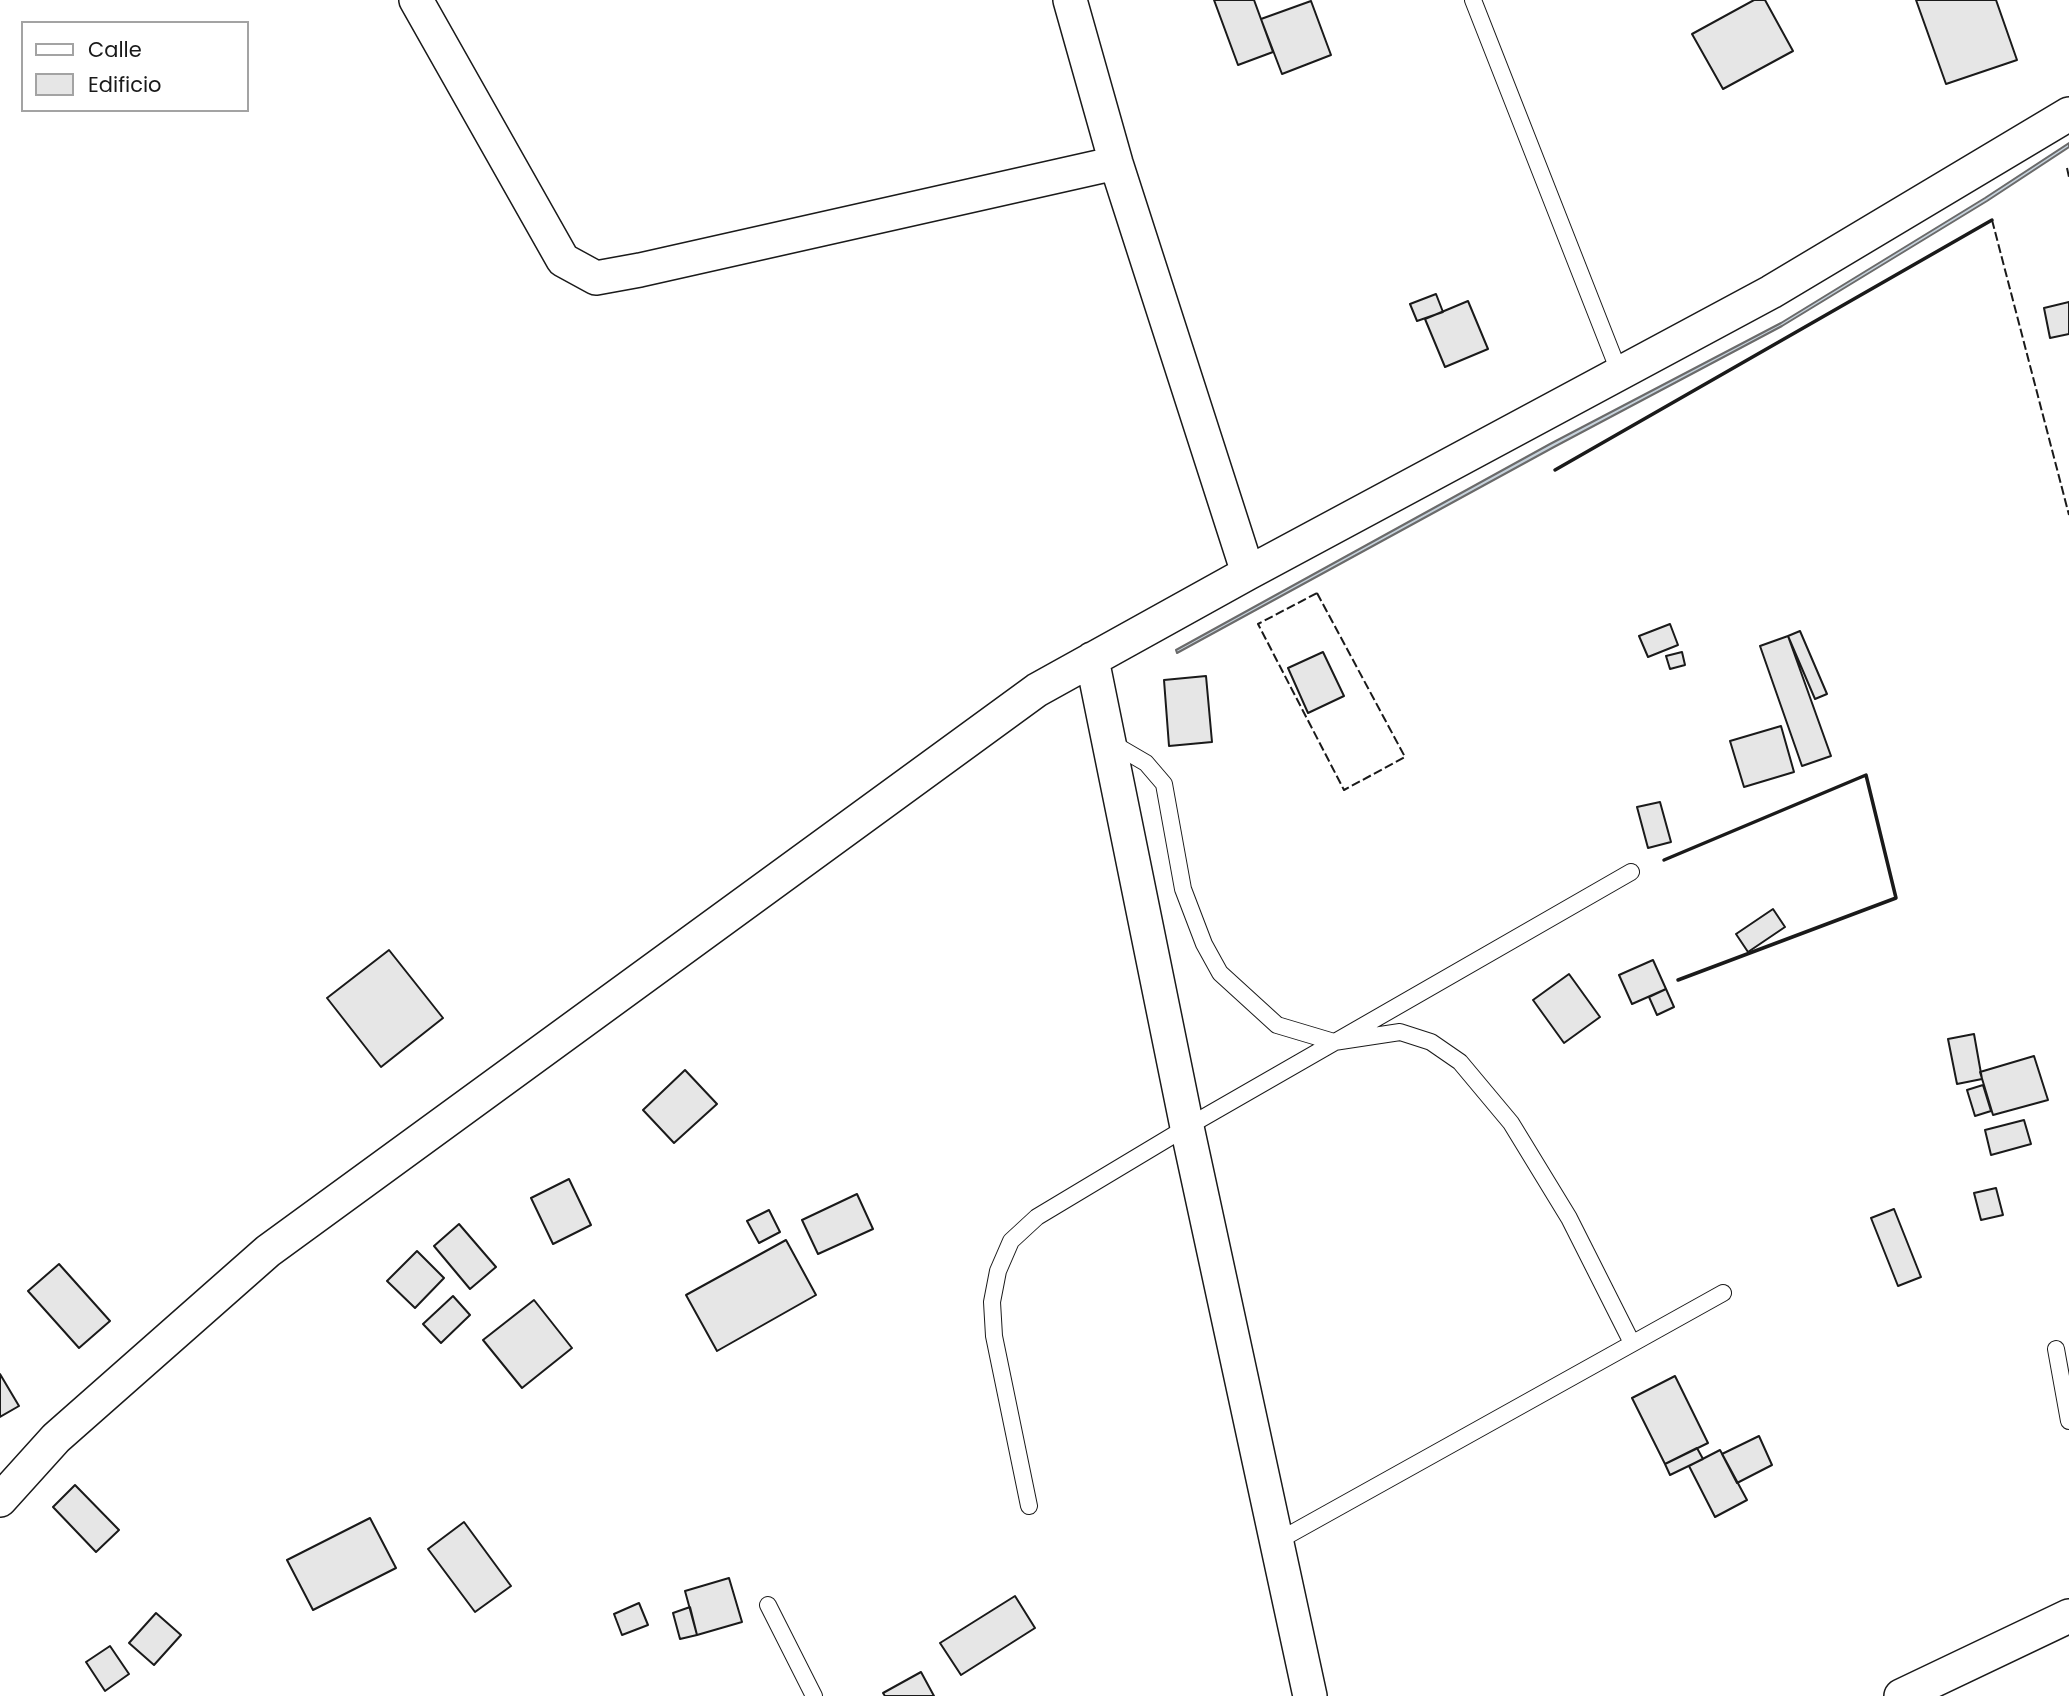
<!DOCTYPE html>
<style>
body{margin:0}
#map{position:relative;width:2069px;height:1696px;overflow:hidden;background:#fff;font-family:Poppins,sans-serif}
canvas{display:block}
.legend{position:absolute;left:21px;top:21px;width:228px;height:91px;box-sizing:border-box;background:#fff;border:2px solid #a3a3a3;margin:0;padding:9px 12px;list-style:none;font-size:21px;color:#1a1a1a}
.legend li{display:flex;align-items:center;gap:14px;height:35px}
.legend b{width:35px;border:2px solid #a3a3a3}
</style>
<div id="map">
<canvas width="2069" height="1696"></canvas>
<ul class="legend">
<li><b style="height:9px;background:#fff"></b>Calle</li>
<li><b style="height:19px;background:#e6e6e6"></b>Edificio</li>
</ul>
</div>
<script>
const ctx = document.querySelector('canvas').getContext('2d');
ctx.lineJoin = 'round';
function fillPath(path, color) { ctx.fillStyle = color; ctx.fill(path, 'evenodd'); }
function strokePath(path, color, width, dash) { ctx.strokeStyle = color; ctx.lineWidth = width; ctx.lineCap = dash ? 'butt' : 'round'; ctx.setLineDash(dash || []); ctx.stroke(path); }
const water = new Path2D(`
 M2069,143V147L1987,201L1782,326L1554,447L1177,653L1176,650L1550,444L1781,323L1985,198Z`);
fillPath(water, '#c6d2dc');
strokePath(water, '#6a6a6a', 2);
const building = new Path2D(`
 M1214,0H1254L1273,52L1238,65Z
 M1754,0H1765L1793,51L1723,89L1692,34Z
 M1916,0H1996L2017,60L1946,84Z
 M1311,1L1331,55L1282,74L1261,19Z
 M1436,294L1443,312L1417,321L1410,304Z
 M1468,301L1488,349L1445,367L1425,319Z
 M2069,302V334L2050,338L2044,308Z
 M1670,624L1678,645L1648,657L1639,636Z
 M1800,631L1827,694L1815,699L1788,636Z
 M1788,636L1831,756L1802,766L1760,646Z
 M1323,652L1344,696L1308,713L1288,668Z
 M1682,652L1685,665L1670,669L1666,656Z
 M1206,676L1212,742L1169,746L1164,680Z
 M1781,726L1794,772L1744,787L1730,741Z
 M1660,802L1671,842L1648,848L1637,807Z
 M1773,909L1785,927L1748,952L1736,934Z
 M389,950L443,1018L381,1067L327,998Z
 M1653,960L1666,989L1632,1004L1619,975Z
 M1569,974L1600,1017L1564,1043L1533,1000Z
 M1666,989L1674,1007L1657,1015L1649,997Z
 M1974,1034L1982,1079L1957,1084L1948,1039Z
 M2034,1056L2048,1100L1993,1115L1980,1072Z
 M685,1070L717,1104L674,1143L643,1110Z
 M1983,1085L1991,1111L1975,1116L1967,1090Z
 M2024,1120L2031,1144L1991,1155L1985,1130Z
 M569,1179L591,1225L553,1244L531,1198Z
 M1996,1188L2003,1215L1981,1220L1974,1193Z
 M857,1194L873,1229L818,1254L802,1220Z
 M1894,1209L1921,1277L1898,1286L1871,1218Z
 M769,1210L780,1232L759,1243L747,1221Z
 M459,1224L496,1267L470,1289L434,1246Z
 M786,1240L816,1295L717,1351L686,1295Z
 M417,1251L444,1278L415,1308L387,1281Z
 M59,1264L110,1321L79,1348L28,1291Z
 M453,1296L470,1315L441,1343L423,1324Z
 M534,1300L572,1348L522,1388L483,1340Z
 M0,1374L19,1406L0,1417Z
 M1675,1376L1708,1443L1665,1464L1632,1398Z
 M1759,1436L1772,1465L1737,1483L1722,1454Z
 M1697,1448L1703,1459L1670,1475L1665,1464Z
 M1720,1450L1747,1500L1715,1517L1689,1466Z
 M75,1485L119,1530L96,1552L53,1507Z
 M370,1518L396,1568L313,1610L287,1560Z
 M464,1522L511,1586L475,1612L428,1549Z
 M729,1578L742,1622L697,1635L685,1591Z
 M1015,1596L1035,1628L961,1675L940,1643Z
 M639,1603L648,1625L622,1635L614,1614Z
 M690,1607L697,1635L680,1639L673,1613Z
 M156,1613L181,1635L154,1665L129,1643Z
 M110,1646L129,1674L105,1691L86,1662Z
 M921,1672L934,1696H885L883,1693Z`);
fillPath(building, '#e6e6e6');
strokePath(building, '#1a1a1a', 2);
const lane = new Path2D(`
 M1473,0L1620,374
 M1110,742L1146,763L1164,784L1183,889L1204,944L1220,973L1277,1025L1334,1042L1400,1032L1431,1042L1460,1062L1511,1123L1569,1218L1632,1343
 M2056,1349L2069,1421
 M1029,1506L994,1336L992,1302L998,1271L1011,1241L1037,1217L1187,1127L1631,872
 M1276,1542L1723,1293
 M768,1605L814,1696`);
const street = new Path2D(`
 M416,0L563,260L596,278L640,270L1116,163
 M1070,0L1116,163L1248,573
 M1092,659L1187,1127L1310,1696
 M0,1500L56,1438L268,1251L1037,690L1248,573L1771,292L2069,114
 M1901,1696L2069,1616`);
strokePath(lane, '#1a1a1a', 18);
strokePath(street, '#1a1a1a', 36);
strokePath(lane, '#fff', 16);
strokePath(street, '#fff', 33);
strokePath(new Path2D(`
 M2067,168L2069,177
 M1992,220L2069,515
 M1317,593L1405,757L1344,790L1258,624Z`), '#1a1a1a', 2, [9, 3.5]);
strokePath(new Path2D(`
 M1555,470L1992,220
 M1664,860L1866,775L1896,898L1678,980`), '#1a1a1a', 3.5);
</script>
